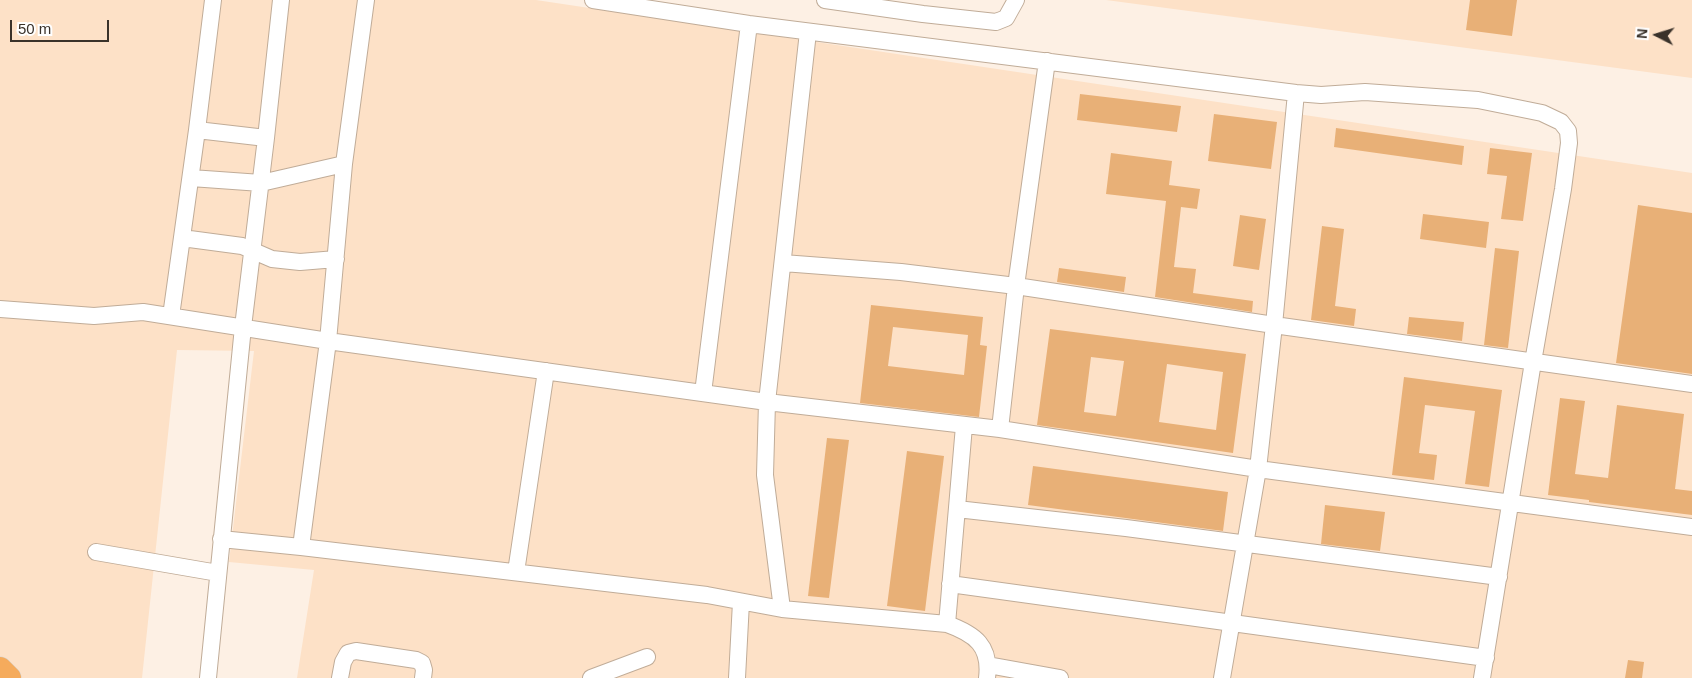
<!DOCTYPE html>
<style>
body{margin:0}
#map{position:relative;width:1692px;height:678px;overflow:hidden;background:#fdf0e4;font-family:Helvetica,sans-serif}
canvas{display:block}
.north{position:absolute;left:1632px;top:10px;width:50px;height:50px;-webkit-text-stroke:4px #fff;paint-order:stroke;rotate:275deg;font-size:14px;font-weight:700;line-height:20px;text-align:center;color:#3a322a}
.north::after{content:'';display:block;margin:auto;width:18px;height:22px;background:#3a322a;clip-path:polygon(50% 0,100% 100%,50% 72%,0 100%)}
.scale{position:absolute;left:10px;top:20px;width:99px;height:22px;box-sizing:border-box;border:2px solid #3a322a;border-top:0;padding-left:6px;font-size:15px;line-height:18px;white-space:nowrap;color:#3a322a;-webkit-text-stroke:4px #fff;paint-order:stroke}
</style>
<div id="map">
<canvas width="1692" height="678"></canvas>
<div class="north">N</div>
<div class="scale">50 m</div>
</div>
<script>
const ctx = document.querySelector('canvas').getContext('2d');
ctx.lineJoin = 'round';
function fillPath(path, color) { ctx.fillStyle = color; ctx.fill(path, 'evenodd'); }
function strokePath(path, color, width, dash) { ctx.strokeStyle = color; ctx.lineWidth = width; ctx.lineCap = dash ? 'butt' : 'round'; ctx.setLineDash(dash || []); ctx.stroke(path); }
fillPath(new Path2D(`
 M0,0H536L1692,173V678H297L314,570L229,562L254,351L177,350L142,678H0Z
 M1106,0H1692V78Z`), '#fde1c7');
fillPath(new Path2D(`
 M1470,0H1517L1512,36L1466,30Z
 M1080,94L1181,106L1177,132L1077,120Z
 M1214,114L1277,122L1271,169L1208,161Z
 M1336,128L1464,146L1462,165L1334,147Z
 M1490,148L1532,153L1523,221L1501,219L1507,176L1487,174Z
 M1111,153L1172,161L1169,185L1200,189L1197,209L1181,207L1174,267L1196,269L1193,293L1253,301L1252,312L1155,297L1166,201L1106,194Z
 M1638,205L1692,213V374L1616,363Z
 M1423,214L1489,222L1486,248L1420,239Z
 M1240,215L1266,219L1259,270L1233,266Z
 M1322,226L1344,229L1335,306L1356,309L1354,326L1311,320Z
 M1495,248L1519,251L1508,348L1484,345Z
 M1059,268L1126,277L1124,292L1057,282Z
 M871,305L983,317L980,345L987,346L979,417L860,403ZM893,327L968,335L964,375L888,366Z
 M1409,317L1464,322L1462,341L1407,334Z
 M1050,329L1246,354L1233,453L1037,425ZM1091,357L1124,361L1116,416L1084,412ZM1167,364L1223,372L1216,430L1159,422Z
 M1404,377L1502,390L1489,487L1465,484L1475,411L1425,405L1419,453L1437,455L1434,480L1392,475Z
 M1560,398L1585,401L1575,474L1608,478L1617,405L1684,414L1675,489L1692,491V515L1589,502V500L1548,495Z
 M827,438L849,440L829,598L808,596Z
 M907,451L944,456L925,611L887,606Z
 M1033,466L1228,492L1223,531L1028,505Z
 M1325,505L1385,512L1380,551L1321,544Z
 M1628,660L1644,662L1642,678H1625Z`), '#e8b077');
const minor = new Path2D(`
 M593,0L749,24L1296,93L1321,95L1365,92L1478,100L1542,113L1561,122L1568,131L1569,143L1563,189L1533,362L1482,678
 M825,0L923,14L996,22L1006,18L1016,0
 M197,130L266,138
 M191,178L261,183L344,164
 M182,238L242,246L272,259L300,262L336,259
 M783,263L901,272L1016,286L1274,325L1692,384
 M0,309L94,316L143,312L328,341L767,402L1000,429L1258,469L1692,527
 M171,316L197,130L213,0
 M703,393L749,24
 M1000,429L1016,286L1047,61
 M957,509L1126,528L1499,577
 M221,539L301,547L707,595L782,609L947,624C975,634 991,646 987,678
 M301,547L328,341L344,164L366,0
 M96,552L218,573
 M516,572L546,371
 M950,584C1129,608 1307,634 1486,658
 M782,609L765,475L767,402L808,32
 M947,624L964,426
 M988,665L1060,678
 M208,678L243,327L266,138L281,0
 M340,678L343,662L348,653L356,651L416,660L422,663L424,670L423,678
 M591,678L647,657
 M737,678L741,602
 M1222,678L1258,469L1274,325L1296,93`);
const highway = new Path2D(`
 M0,669L9,678`);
strokePath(minor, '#c0ac98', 18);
strokePath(highway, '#d4d2d0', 25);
strokePath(minor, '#fff', 16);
strokePath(highway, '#f5ab5c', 24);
</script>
